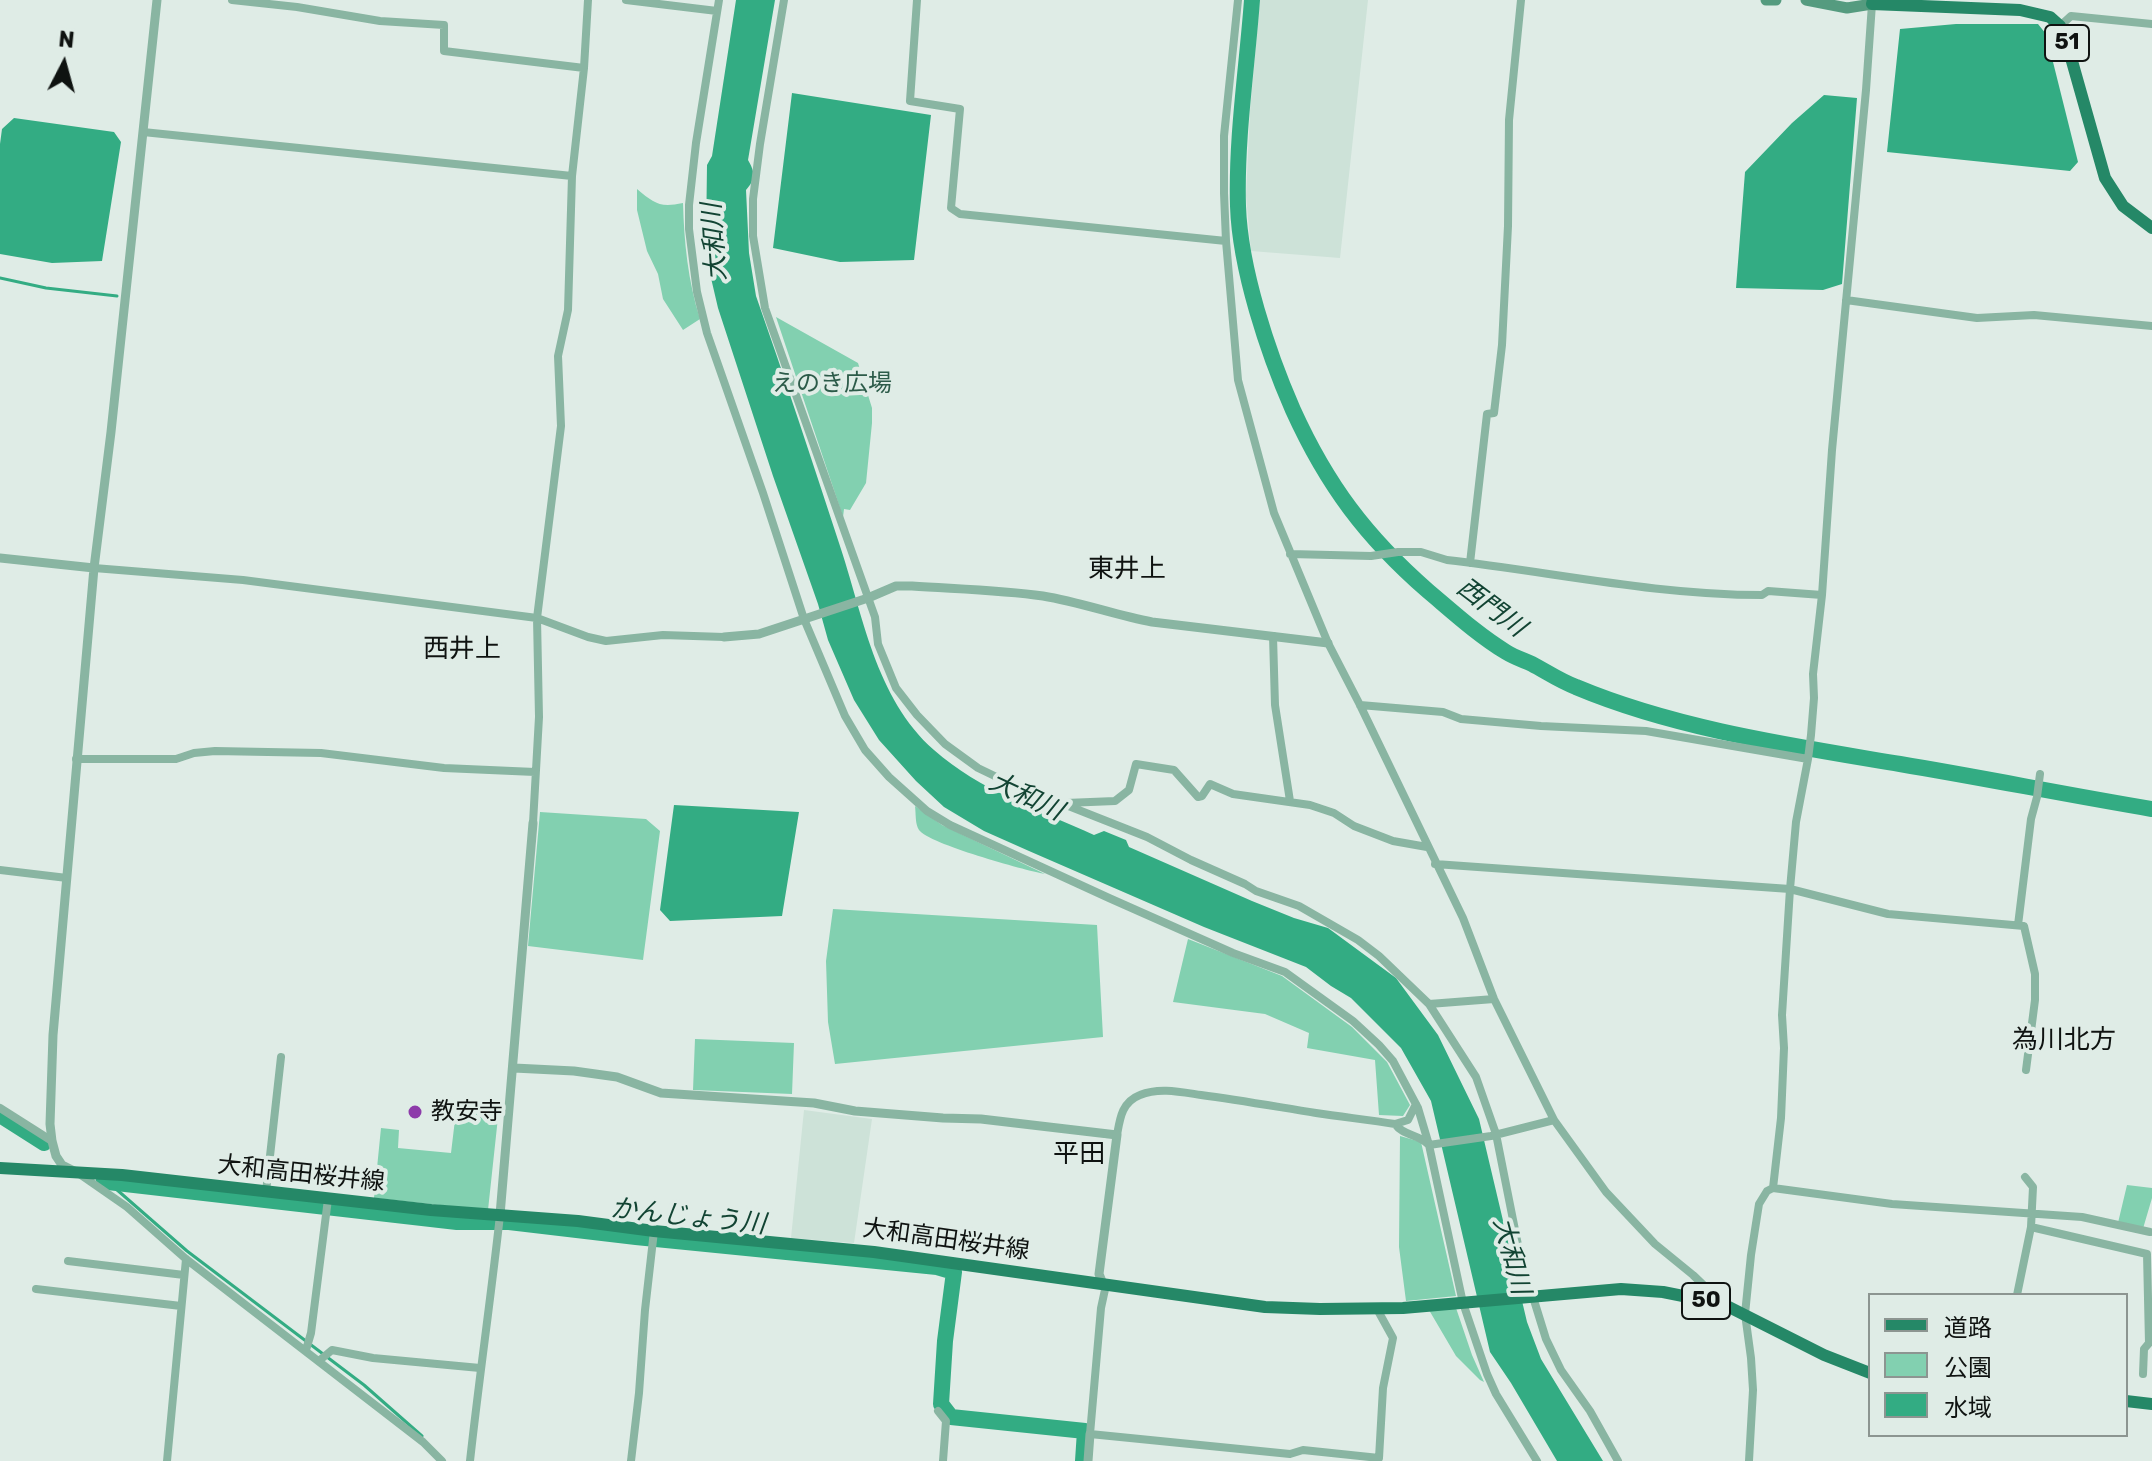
<!DOCTYPE html>
<meta charset="utf-8">
<style>
body{margin:0}
#map{position:relative;width:2152px;height:1461px;overflow:hidden;background:#dfece6;font-family:Rubik,"Noto Sans JP",sans-serif}
canvas{display:block}
.legend{position:absolute;left:1868px;top:1293px;width:260px;height:144px;box-sizing:border-box;background:#dfece6;border:2px solid #8c9591;margin:0;padding:10px 14px;list-style:none;font-size:24px;color:#0f1311}
.legend li{display:flex;align-items:center;gap:16px;height:40px}
.legend b{width:40px;border:2px solid #8c9591}
.north{position:absolute;left:24px;top:24px;width:80px;height:80px;-webkit-text-stroke:6px #dfece6;paint-order:stroke;rotate:6deg;font-size:22px;font-weight:700;line-height:32px;text-align:center;color:#0f1311}
.north::after{content:'';display:block;margin:auto;width:28px;height:36px;background:#0f1311;clip-path:polygon(50% 0,100% 100%,50% 72%,0 100%)}
</style>
<div id="map">
<canvas width="2152" height="1461"></canvas>
<ul class="legend">
<li><b style="height:10px;background:#258867"></b>道路</li>
<li><b style="height:22px;background:#82d0b0"></b>公園</li>
<li><b style="height:22px;background:#33ac83"></b>水域</li>
</ul>
<div class="north">N</div>
</div>
<script>
const ctx = document.querySelector('canvas').getContext('2d');
ctx.lineJoin = 'round';
function fillPath(path, color) { ctx.fillStyle = color; ctx.fill(path, 'evenodd'); }
function strokePath(path, color, width, dash) { ctx.strokeStyle = color; ctx.lineWidth = width; ctx.lineCap = dash ? 'butt' : 'round'; ctx.setLineDash(dash || []); ctx.stroke(path); }
function drawText(font, color, halo, rows, align = 'center') {
  ctx.font = font + ' Rubik,"Noto Sans JP",sans-serif'; ctx.lineWidth = 8; ctx.setLineDash([]); ctx.textBaseline = 'middle'; ctx.strokeStyle = halo; ctx.fillStyle = color; for (const [text, x, y, turn = 0] of rows) {
    ctx.save(); ctx.translate(x, y); ctx.rotate((+turn || 0) * Math.PI / 180); ctx.textAlign = isNaN(turn) ? turn : align; if (halo) ctx.strokeText(text, 0, 0); ctx.fillText(text, 0, 0); ctx.restore();
  }
}
fillPath(new Path2D(`
 M1260,0H1368L1340,258L1251,251L1246,196L1250,110Z
 M804,1110L872,1119L854,1243L791,1238Z`), '#cde2d8');
fillPath(new Path2D(`
 M637,189C654,203 659,208 683,203C684,242 688,281 700,319L683,330L663,299L658,274L647,251L637,210Z
 M776,317L858,363L872,408V423L866,483L850,510L844,509L843,517Z
 M915,806L942,825L1045,874C1024,870 929,844 919,830C915,824 916,814 915,806Z
 M540,812L646,819L660,831L643,960L528,946Z
 M833,909L1097,925L1103,1037L835,1064L828,1022L826,961Z
 M1188,939L1282,976L1352,1027L1387,1062L1410,1105L1403,1116L1379,1115L1375,1060L1307,1048L1309,1033L1265,1014L1173,1002Z
 M695,1039L794,1043L792,1094L693,1090Z
 M457,1103L499,1108L488,1210L374,1198L381,1128L399,1130L398,1148L451,1153Z
 M1400,1136L1421,1142L1456,1296L1406,1301L1399,1247Z
 M2127,1185L2152,1188V1198L2142,1232L2117,1227Z
 M1456,1308L1472,1355L1484,1382L1480,1380L1456,1356L1429,1310Z`), '#82d0b0');
fillPath(new Path2D(`
 M736,0H775L748,160C755,172 756,179 746,190L749,253L756,296C785,378 812,461 839,543C863,614 875,698 934,750C979,790 1039,810 1094,835L1104,831L1126,840L1129,847L1252,901L1294,918L1328,928L1396,978L1438,1035L1479,1119L1527,1322L1541,1359L1603,1461H1557L1511,1383L1490,1352L1431,1101L1401,1048L1351,998L1331,986L1306,967L1204,927L1029,851L984,831L944,807L916,781L879,740L854,700L828,640L818,604L773,476L718,308L711,278L706,241L707,165L712,156Z
 M1956,24H2038L2046,34L2078,162L2070,171L1887,152L1900,29Z
 M792,93L931,115L914,260L840,262L773,248Z
 M1824,95L1857,98L1842,284L1823,290L1736,288L1745,172L1792,123Z
 M14,118L114,132L121,142L102,261L52,263L0,254V144L2,129Z
 M674,805L799,812L782,916L670,921L660,910Z`), '#33ac83');
strokePath(new Path2D(`
 M0,278L46,288L117,296
 M108,1182L187,1251L364,1385L422,1436`), '#33ac83', 3);
strokePath(new Path2D(`
 M1252,0C1247,68 1236,137 1238,206C1240,269 1268,353 1293,410C1327,485 1366,537 1428,591C1453,612 1478,635 1506,652C1514,657 1523,660 1532,664C1547,672 1560,681 1576,687C1676,729 1793,746 1900,764C1984,778 2068,795 2152,809
 M0,1115L44,1143
 M104,1180L108,1182L457,1222H509L636,1237L937,1267L954,1272L945,1341L941,1404L951,1417L1085,1431L1083,1461`), '#33ac83', 16);
strokePath(new Path2D(`
 M232,0L297,7L380,21L444,25V51L584,68
 M626,0L717,11
 M719,0L696,143L689,205V229L697,292L707,333L763,493L804,619L845,716L865,750L889,777L927,811L950,825L1109,898L1233,953L1285,972L1353,1021L1379,1045L1393,1061L1418,1108L1429,1145L1463,1303L1487,1374L1496,1394L1537,1461
 M784,0L760,144L753,199V236L765,308L875,617L878,644L896,688L917,715L945,744L978,768L1036,796L1071,807L1147,837L1191,860L1245,884L1256,891L1299,906L1358,940L1379,956L1429,1004L1476,1077L1496,1134L1520,1255L1546,1339L1561,1370L1590,1411L1618,1461
 M917,0L910,101L960,109L951,208L960,214L1226,241
 M1238,0L1224,136V193L1226,241L1238,380L1274,513L1328,643L1360,705L1463,918L1494,999L1554,1120L1606,1192L1655,1244L1693,1275L1720,1301
 M2060,26L2071,16L2152,24
 M143,132L572,176
 M1846,300L1977,318L2034,315L2152,326
 M1290,554L1371,556L1398,552H1421L1447,560C1552,572 1656,595 1762,595L1768,591L1822,595
 M1470,563L1487,414L1494,413L1502,345L1508,226L1509,120L1521,0
 M94,568L243,580L537,618L588,637L606,641L663,635L724,637
 M1273,636L1275,705L1290,801
 M1360,705L1443,712L1461,719L1541,726L1646,731L1808,759
 M76,759H176L194,753L215,751L321,753L444,768L535,772
 M1066,803L1115,801L1129,790L1136,764L1174,770L1198,797L1202,796L1210,784L1233,794L1310,805L1334,813L1354,826L1393,841L1427,847
 M533,823L539,717L537,618L561,426L558,356L568,310L572,176L584,68L588,0
 M1435,864L1790,889L1888,914L2024,926L2035,974V1000L2026,1070
 M0,870L67,878
 M2018,925L2031,819L2037,797L2040,774
 M1429,1004L1494,999
 M0,1108L52,1141
 M1395,1124L1408,1120L1416,1104
 M1117,1135C1120,1118 1122,1102 1140,1095C1159,1087 1181,1092 1201,1095C1239,1100 1278,1107 1316,1113C1343,1117 1369,1120 1395,1124C1403,1136 1419,1134 1429,1145L1491,1136L1554,1120
 M78,1173L127,1207L186,1259L423,1442L442,1461
 M2025,1177L2033,1187L2031,1227
 M1773,1188L1781,1118L1784,1048L1782,1015L1790,889L1796,822L1808,759L1811,735L1814,698L1813,674L1822,595L1832,450L1866,90L1872,4
 M266,1192L281,1057
 M68,1261L184,1275
 M1106,1285L1101,1308L1090,1434L1290,1454L1303,1450L1379,1458L1383,1388L1393,1338L1377,1309
 M36,1289L181,1306
 M2017,1295L2031,1227L2147,1254L2149,1343L2144,1349L2143,1374
 M306,1350L311,1333L328,1199
 M320,1360L332,1350L373,1358L480,1368
 M938,1411L946,1421L943,1461
 M167,1461L186,1259
 M470,1461C479,1379 491,1297 500,1215
 M631,1461L639,1393L645,1310L654,1231
 M1749,1461L1753,1390L1751,1358L1745,1314L1751,1255L1759,1204L1767,1191L1773,1188L1892,1204L2082,1217L2150,1232`), '#89b5a2', 8);
strokePath(new Path2D(`
 M0,558L94,568
 M724,637L759,634L868,598L896,586H912C955,589 1000,590 1043,596C1080,602 1115,615 1152,622L1328,643
 M514,1068L574,1071L617,1077L661,1093L814,1103L855,1111L943,1118L981,1119L1117,1135L1099,1274L1103,1284
 M74,1171L62,1165L56,1156L52,1141L50,1124L53,1035L94,568L111,432L157,0
 M500,1215L533,823
 M1088,1461L1090,1434`), '#89b5a2', 9);
strokePath(new Path2D(`
 M1766,0H1776
 M1806,0L1847,8L1872,4`), '#559b7f', 11);
strokePath(new Path2D(`
 M1873,0L1872,4L2020,10L2050,17L2060,26L2068,47L2105,178L2123,206L2152,228
 M0,1168L122,1175L431,1210L578,1221L654,1231L874,1252L1265,1307L1320,1309L1403,1308L1621,1289L1663,1292L1723,1304L1824,1355L1870,1373
 M2126,1401L2152,1404`), '#258867', 12);
for (const [x, y, r, color] of [
 [415,1112,8,"#8d3baa"]
]) { const dot = new Path2D(); dot.arc(x, y, r, 0, 2 * Math.PI); ctx.fillStyle = color; ctx.fill(dot); strokePath(dot, '#dfece6', 3); }
for (const [x, y, w] of [
 [2067,43,44],
 [1706,1301,48]
]) { const box = new Path2D(); box.roundRect(x - w / 2, y - 18, w, 36, 6); ctx.fillStyle = '#dfece6'; ctx.fill(box); strokePath(box, '#0f1311', 2); }
drawText('bold 22px', '#0f1311', null, [
 ["51",2067,43],
 ["50",1706,1301]
]);
drawText('24px', '#2c5b49', '#dfece6', [
 ["えのき広場",832,384]
]);
drawText('24px', '#0f1311', '#dfece6', [
 ["教安寺",431,1112]
], 'left');
drawText('24px', '#0f1311', '#dfece6', [
 ["大和高田桜井線",301,1174,6],
 ["大和高田桜井線",946,1240,8]
]);
drawText('italic 26px', '#124433', '#dfece6', [
 ["大和川",715,242,-94],
 ["西門川",1491,608,37],
 ["大和川",1026,797,25],
 ["かんじょう川",688,1217,6],
 ["大和川",1511,1256,75]
]);
drawText('26px', '#0f1311', '#dfece6', [
 ["東井上",1127,569],
 ["西井上",462,649],
 ["為川北方",2064,1040],
 ["平田",1079,1154]
]);
</script>
